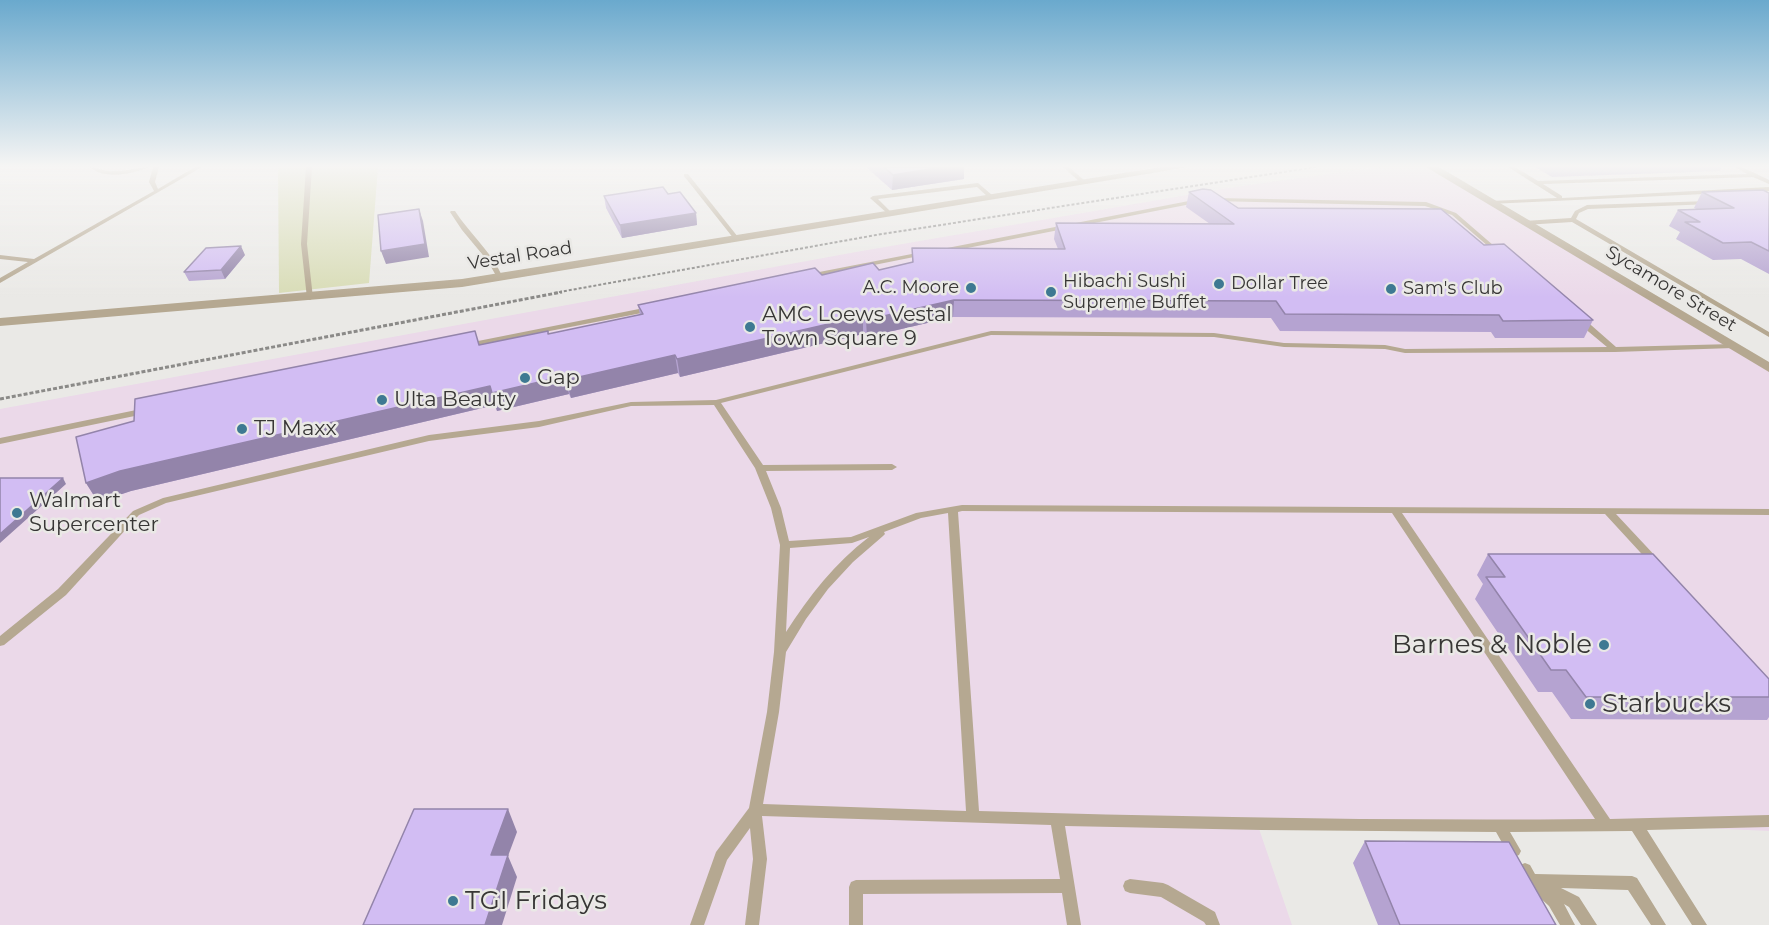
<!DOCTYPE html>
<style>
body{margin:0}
canvas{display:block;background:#eae9e6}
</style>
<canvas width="1769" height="925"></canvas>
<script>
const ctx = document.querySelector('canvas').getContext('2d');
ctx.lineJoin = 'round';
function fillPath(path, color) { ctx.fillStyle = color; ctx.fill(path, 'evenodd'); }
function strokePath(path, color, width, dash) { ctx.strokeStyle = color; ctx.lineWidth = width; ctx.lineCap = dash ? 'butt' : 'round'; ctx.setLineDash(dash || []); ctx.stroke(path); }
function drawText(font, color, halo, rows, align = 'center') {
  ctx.font = font + ' Montserrat,sans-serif'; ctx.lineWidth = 5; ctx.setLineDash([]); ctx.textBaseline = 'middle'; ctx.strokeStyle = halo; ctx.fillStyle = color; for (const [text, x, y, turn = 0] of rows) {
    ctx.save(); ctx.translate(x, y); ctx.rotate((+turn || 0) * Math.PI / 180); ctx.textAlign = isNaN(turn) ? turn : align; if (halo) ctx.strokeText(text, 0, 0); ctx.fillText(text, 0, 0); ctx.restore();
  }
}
fillPath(new Path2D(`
 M1381,167H1431L1769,368V831L1636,825L1257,823L1292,925H0V409L856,252L1228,188Z`), '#ebd9e9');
fillPath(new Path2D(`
 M278,167H378L369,283L279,293Z`), '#d8dcb6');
strokePath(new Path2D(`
 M554,293L876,235L1316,167`), '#8b8a88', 2, [3, 2]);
strokePath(new Path2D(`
 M0,399L562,292`), '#8b8a88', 3, [4, 2]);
fillPath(new Path2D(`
 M89,167C97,167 105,172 114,171C126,171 138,167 150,167C132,174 106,180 89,167Z
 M153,167H159L155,182L158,189L195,167H202L0,283V278L28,262L0,259V255L34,259L154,191L149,182Z
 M306,167H312L307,244L313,298L310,300L307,298L301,244Z
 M1063,167H1069L1086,182L1081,183Z
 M1508,167H1515L1538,181L1747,174L1735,167H1742L1769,180V184L1753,177L1543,184L1562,196V198L1769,187V191L1489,204V202L1491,201L1557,198Z
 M684,174H688L738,237V239H734L684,176Z
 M978,183L992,195V197H988L977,187L878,199L891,212L888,214L870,198L873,196Z
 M1216,198L1426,202L1456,213L1501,252L1496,253L1452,215L1425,206L1214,201V199Z
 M1199,199L1202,201L1201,202L942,253L939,251L942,249Z
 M1709,201L1711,202V204L1588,209L1579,213L1576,219L1769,332V337L1572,222L1524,225L1521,223L1524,221L1571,218L1575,211L1587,205Z
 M451,211H455C470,234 492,252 503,278L502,279H498L487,260L462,230L450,212Z
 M922,252L925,254L924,255L809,278L806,276L809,274Z
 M649,307H652V311L468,347L464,345L468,343Z
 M1577,318H1583L1616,347L1733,344L1737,346L1733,348L1615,352L1405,353L1385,349L1284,347L1214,337L991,335L721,403L763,465L892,464L897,467L892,470L766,471L781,508L789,541L851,537L916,513L962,505L1769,509V515L1616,514L1659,560L1660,562L1659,564H1651L1605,514L1402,513L1610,819L1769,815V827L1647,830L1707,925H1692L1632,831L1510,832L1521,851L1519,855L1514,857L1509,855L1496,832L1262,830L1065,826L1081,925H1067L1062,893L863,894V925H849V887L851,882L856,880L1060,879L1051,825L762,816L767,859L759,925H745L753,859L750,828L727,860L704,925H690L716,852L749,808L767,712L774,652L780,545L771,508L755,468L714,405L631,406L539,427L429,441L166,503L139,515L66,595L4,645L0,646V636L58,589L133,511L163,498L429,435L539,421L631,402L716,400L991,331L1214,333L1284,343L1385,345L1405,349L1607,347L1577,322ZM962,511L1392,513L1595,819C1390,821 1185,817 979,811L958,512ZM948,513L966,811L763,804L779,712L786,652L806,619L828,589L853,562L883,536L885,534L884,532L921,518ZM869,537C835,563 809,596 786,632L790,548L852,543Z
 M146,408L150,411L149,413L0,444V438Z
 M1525,863L1530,865L1535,874L1632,876L1637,878L1666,925H1651L1628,890L1561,888L1579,897L1597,925H1581L1569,907L1564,904L1575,925H1560L1549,906L1537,895L1535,890L1526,886L1518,870L1520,865Z
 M1130,879L1163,883L1168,885L1215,912L1220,925H1206L1204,922L1161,897L1130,893L1125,891L1123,886L1125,881Z`), '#b5a891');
fillPath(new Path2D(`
 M1161,167H1189L462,287L0,326V318L462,279Z
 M1426,167H1439L1769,362V372Z`), '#b5a891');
fillPath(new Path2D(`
 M866,167H964V179L892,190Z
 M1535,167H1722L1720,171L1552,177Z
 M1189,192L1238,208L1484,245L1593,320L1584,338H1495L1491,332L1280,331L1271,318L953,317L867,337L863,334L680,377L678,373L571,398L569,394L497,411L495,405L131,491L98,502L86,483L479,345L548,331L549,334L640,315L638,305L822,275L879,270L912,263V248L1058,249L1054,239L1056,223L1210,224L1186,207Z
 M1702,192L1769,193V274L1741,259L1713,260L1676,239L1680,232L1669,226L1678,210L1696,209L1694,208Z
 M668,194L696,213L697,225L622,238L606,208L604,196Z
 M245,255L225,279L189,281L184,272Z
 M1488,554L1769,679V717L1767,720L1571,719L1552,692H1538L1475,599L1483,584L1477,575Z
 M1365,841L1556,925H1378L1353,863Z`), '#b5a3d1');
fillPath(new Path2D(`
 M942,167H964V179L892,190L893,175Z
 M419,209L423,221L429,257L386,264L381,251Z
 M696,213L697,225L622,238L620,225Z
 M241,246L245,255L225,279L221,270Z
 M954,300L953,317L867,337L866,320Z
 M863,316V334L680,377L677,359Z
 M675,355L678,373L571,398L566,380Z
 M565,376L569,394L497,411L492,393Z
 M490,386L495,405L131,491L98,502L86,483L120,471Z
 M63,478L66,484L0,543V534Z
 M508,809L517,832L508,856L517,877L502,925H485L491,855Z`), '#9384aa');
const building = new Path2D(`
 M884,167H942L893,175Z
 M663,187L668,194L680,192L696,213L620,225L604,196Z
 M1203,189L1211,190L1238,208L1441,209L1484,245L1504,244L1593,320L1503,321L1499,315L1285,314L1276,301L954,300L866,320L863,316L677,359L675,355L566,380L565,376L492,393L490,386L120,471L86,483L76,437L134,421L135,399L475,331L479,345L548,331V334L643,314L638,305L815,268L822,275L873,263L879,270L913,262L912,248L1065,249L1056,223L1234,224L1189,192Z
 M1763,190L1769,193V251L1751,242L1723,243L1685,222H1700L1678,210L1734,208L1702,192Z
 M419,209L425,244L381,251L378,215Z
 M241,246L221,270L184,272L206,248Z
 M0,478H63L0,534Z
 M1488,554H1653L1769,679V697H1586L1566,670H1551L1486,577H1505Z
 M414,809H508L491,855H508L485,925H363Z
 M1365,841L1509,842L1556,925H1400Z`);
fillPath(building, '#d2bdf3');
strokePath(building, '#9384aa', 1.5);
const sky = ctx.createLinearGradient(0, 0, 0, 297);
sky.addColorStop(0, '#6aa9cd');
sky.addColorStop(0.56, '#f6f5f4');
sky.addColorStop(1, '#f6f5f400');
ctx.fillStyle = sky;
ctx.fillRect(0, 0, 1769, 297);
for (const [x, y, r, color] of [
 [1219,284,6,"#3e7992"],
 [971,288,6,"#3e7992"],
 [1391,289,6,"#3e7992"],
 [1051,292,6,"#3e7992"],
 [750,327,6,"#3e7992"],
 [525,378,6,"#3e7992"],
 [382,400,6,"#3e7992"],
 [242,429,6,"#3e7992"],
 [17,513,6,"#3e7992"],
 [1604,645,6,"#3e7992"],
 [1590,704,6,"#3e7992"],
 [453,901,6,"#3e7992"]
]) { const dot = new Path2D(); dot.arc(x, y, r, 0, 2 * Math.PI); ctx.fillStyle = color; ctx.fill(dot); strokePath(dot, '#eae9e6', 2); }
drawText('18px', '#373635', '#eae9e6', [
 ["Vestal Road",520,256,-9],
 ["Sycamore Street",1671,289,31]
]);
drawText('18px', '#373635', '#eae9e6', [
 ["Hibachi Sushi",1063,282],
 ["Supreme Buffet",1063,303],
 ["Dollar Tree",1231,284],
 ["A.C. Moore",959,288,"right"],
 ["Sam's Club",1403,289]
], 'left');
drawText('21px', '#373635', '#eae9e6', [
 ["AMC Loews Vestal",762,315],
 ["Town Square 9",762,339],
 ["Gap",537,378],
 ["Ulta Beauty",394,400],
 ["TJ Maxx",254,429],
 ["Walmart",29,501],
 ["Supercenter",29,525]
], 'left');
drawText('26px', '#373635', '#eae9e6', [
 ["Barnes & Noble",1592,645,"right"],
 ["Starbucks",1602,704],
 ["TGI Fridays",465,901]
], 'left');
</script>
